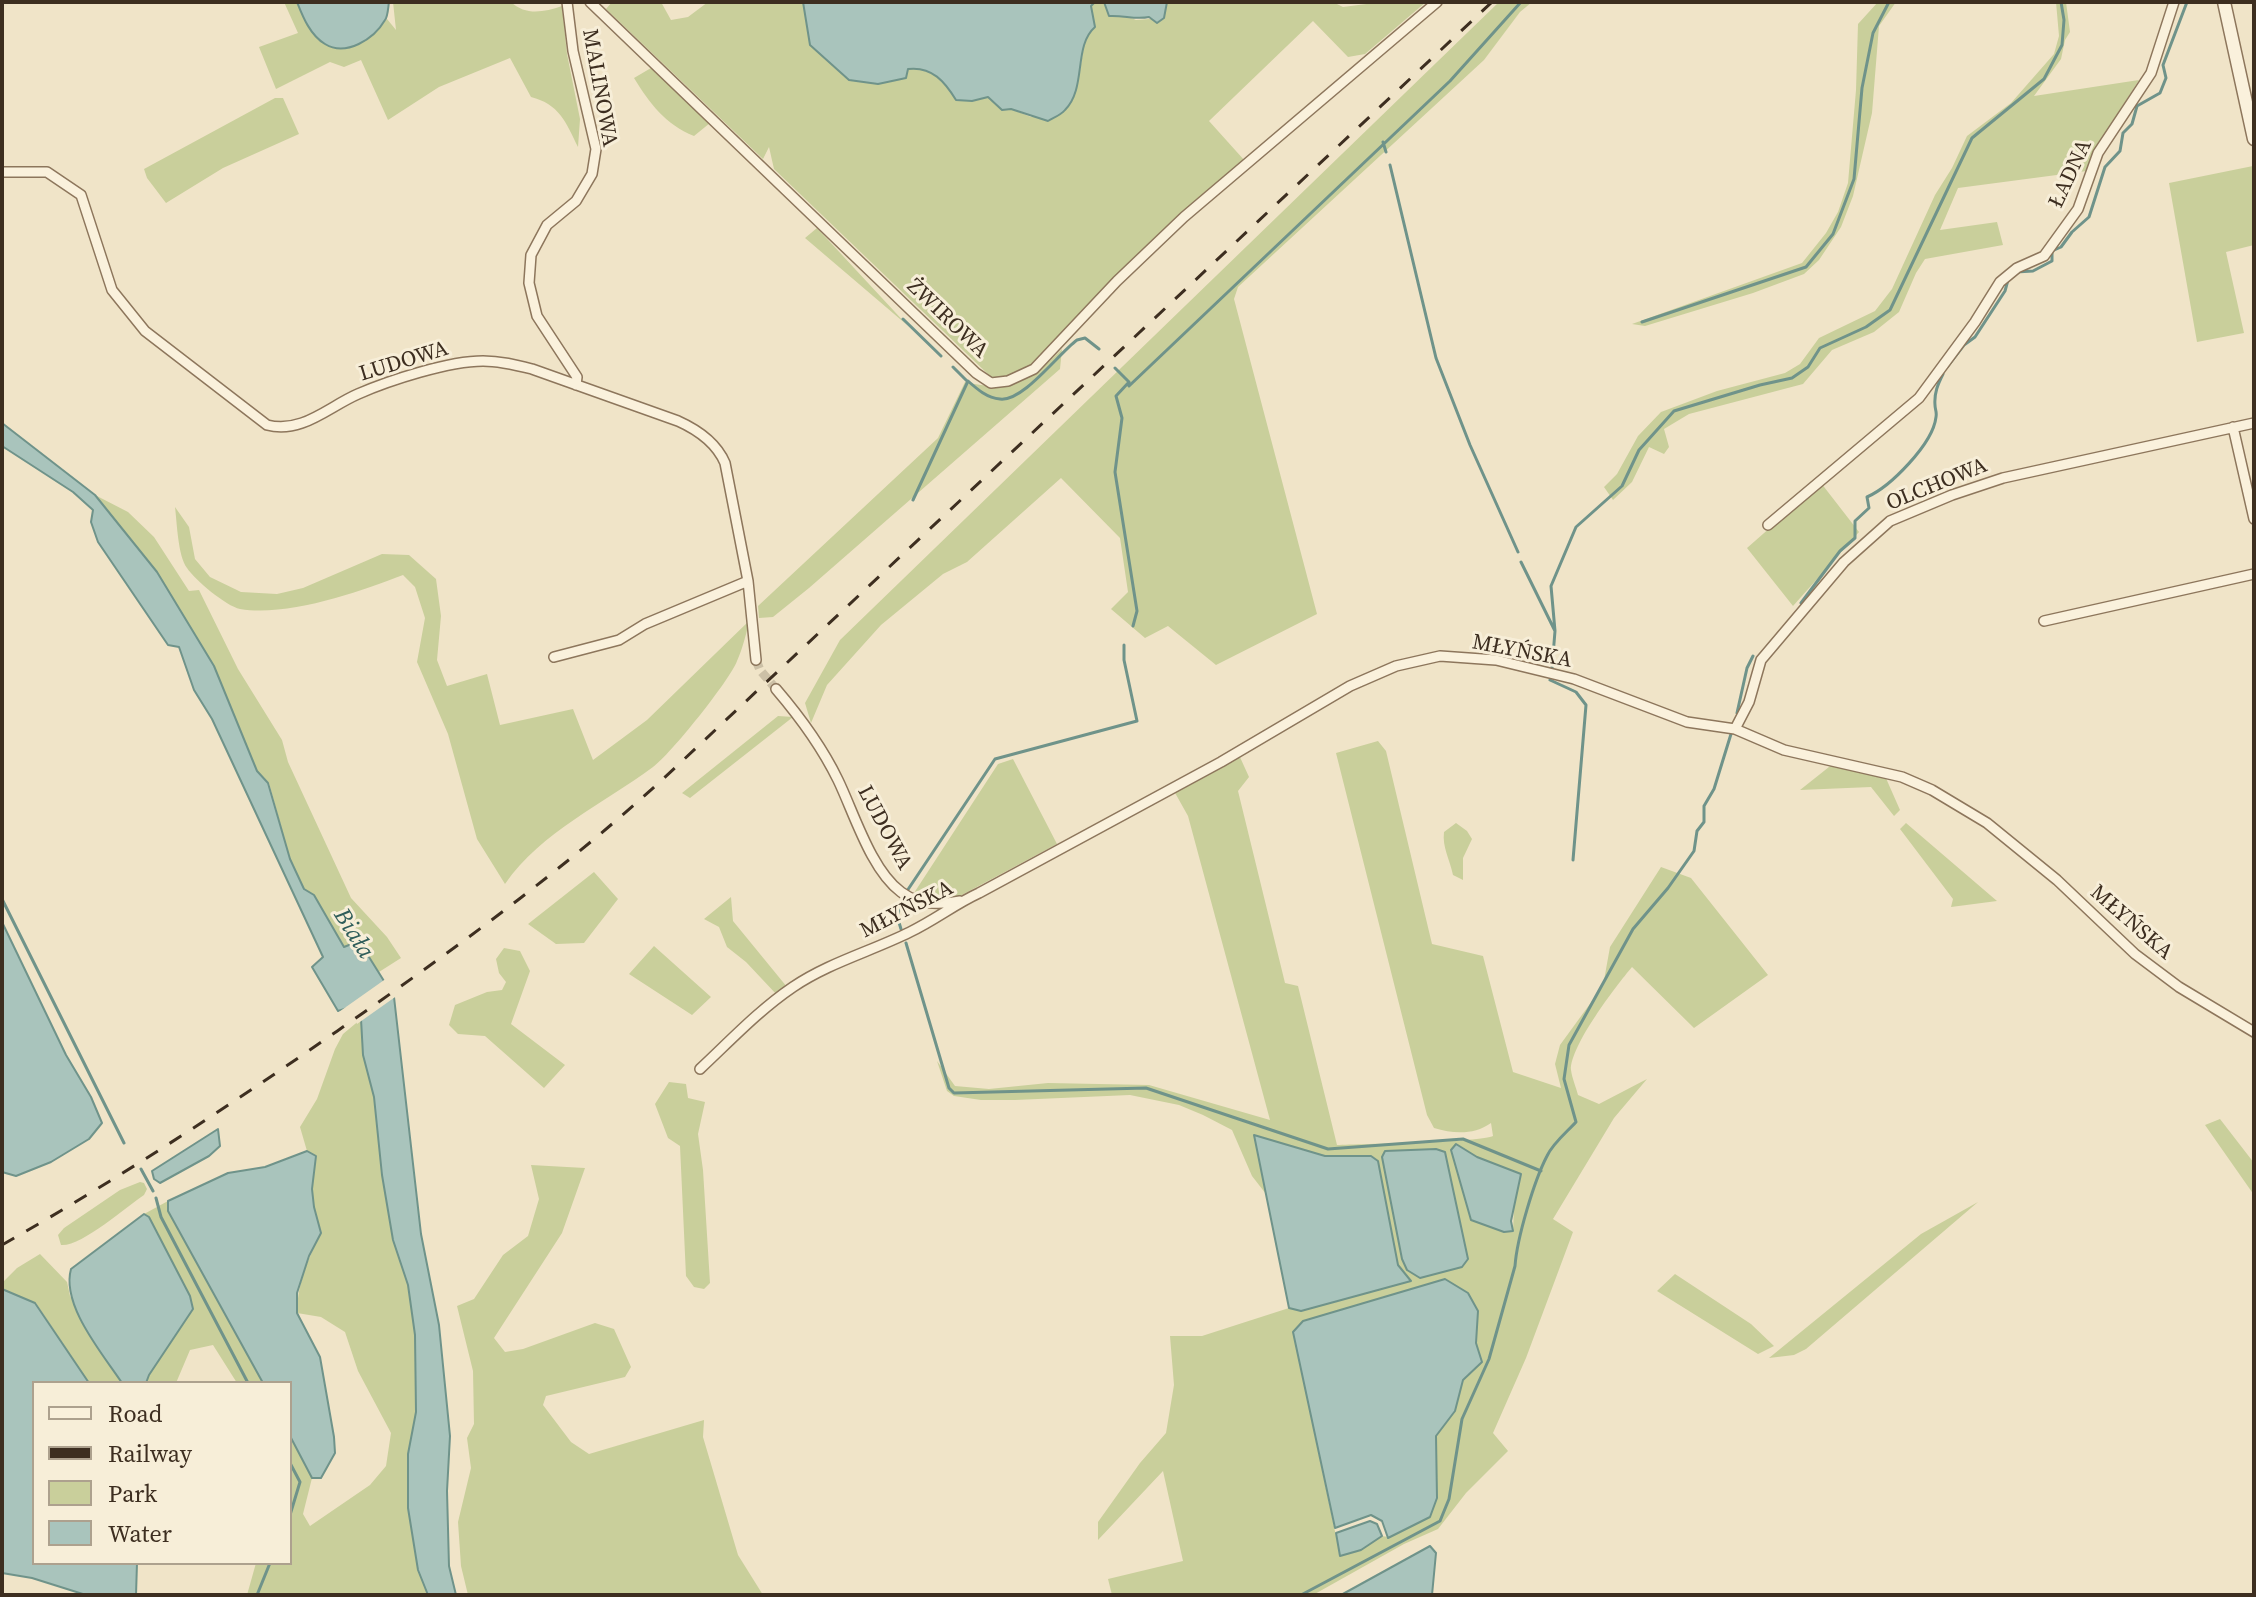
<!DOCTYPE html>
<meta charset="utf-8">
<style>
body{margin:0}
#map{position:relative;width:2256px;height:1597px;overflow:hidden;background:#f0e4c8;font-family:"Source Serif 4",serif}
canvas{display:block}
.frame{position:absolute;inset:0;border:4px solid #3d2e20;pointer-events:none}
.legend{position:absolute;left:32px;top:1381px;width:260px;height:184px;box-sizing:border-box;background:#f7eed8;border:2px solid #ada18e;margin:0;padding:10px 14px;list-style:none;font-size:24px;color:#3d2e20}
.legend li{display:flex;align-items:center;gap:16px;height:40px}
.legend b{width:40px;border:2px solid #ada18e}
</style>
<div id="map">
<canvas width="2256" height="1597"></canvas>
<div class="frame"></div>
<ul class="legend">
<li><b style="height:10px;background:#faf1dc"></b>Road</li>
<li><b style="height:10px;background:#3d2e20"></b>Railway</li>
<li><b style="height:22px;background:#c9cf9b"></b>Park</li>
<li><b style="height:22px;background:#a9c4bc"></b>Water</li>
</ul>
</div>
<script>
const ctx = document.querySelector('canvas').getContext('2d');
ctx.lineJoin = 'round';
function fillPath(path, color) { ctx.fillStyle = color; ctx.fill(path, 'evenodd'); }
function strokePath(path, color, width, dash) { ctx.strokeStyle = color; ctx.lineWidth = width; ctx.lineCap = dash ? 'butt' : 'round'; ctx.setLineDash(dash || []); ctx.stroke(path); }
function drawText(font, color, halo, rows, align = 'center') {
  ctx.font = font + ' "Source Serif 4",serif'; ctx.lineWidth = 6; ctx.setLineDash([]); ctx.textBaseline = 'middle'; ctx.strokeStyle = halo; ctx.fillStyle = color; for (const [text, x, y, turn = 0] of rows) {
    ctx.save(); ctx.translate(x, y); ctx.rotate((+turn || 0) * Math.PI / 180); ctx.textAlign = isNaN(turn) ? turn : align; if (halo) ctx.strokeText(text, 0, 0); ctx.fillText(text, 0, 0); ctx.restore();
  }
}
fillPath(new Path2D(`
 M284,2H297L307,25L368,39L387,19L396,30L393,2H511C526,16 544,12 562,6L567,54L580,119L578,147C566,122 559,104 531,97L510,58L439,87L388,120L361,60L344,67L330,62L276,89L259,47L298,33Z
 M612,2H661L671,20L688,17L708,2H803L849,80L878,84L905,78L907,69C932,66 944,81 957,100L972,101L988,97L1002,110L1011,109L1031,117L1077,88L1091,5L1095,2L1106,3L1109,16L1124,15L1136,20L1164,18L1167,2H1333L1343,7L1382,2H1426L1365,54L1348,57L1313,21L1209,121L1245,161L1183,212L1114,278L1031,365L1007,376L992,378L774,169L769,147L763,159L606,9Z
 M1499,2H1532L1520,12L1484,60L1238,287L1234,299L1317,614L1216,665L1168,626L1145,638L1111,609L1128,592L1120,538L1061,478L967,562L943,574L881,625L827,685L811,723L805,703L840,640Z
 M1878,2H1896L1879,26L1872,113L1853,196L1841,227L1819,260L1804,274L1753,293L1645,326L1632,324L1802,263L1826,233L1838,212L1848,183L1856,90L1858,24Z
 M2056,2H2066L2070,32L2065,40L2061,59L2034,96L2139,80L2094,151L2087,171L1958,188L1940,230L1997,222L2003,245L1925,259L1916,273L1899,312L1874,332L1832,350L1803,384L1689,414L1664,429L1669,447L1664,454L1649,447L1632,482L1613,500L1604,487L1617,474L1638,436L1661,412L1717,391L1785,373L1800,364L1819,338L1875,311L1892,289L1935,195L1952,168L1967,136L2011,103L2054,54L2059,36Z
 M651,68L710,123L694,136C665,124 650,104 634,78Z
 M275,98H283L299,134L223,168L166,203L147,178L144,169Z
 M2253,166L2254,245L2226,252L2244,333L2197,342L2169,183Z
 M817,228L907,325L805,238Z
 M1062,349L1060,369L809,588L773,617L759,618L758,606L938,438L965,382C1011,393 1030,381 1062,349Z
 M1821,483L1859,532L1793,606L1747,548Z
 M95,495L128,512L154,537L189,591L199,590L238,669L282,740L288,762L351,898L387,937L401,958L379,972L359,941L344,947L314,895L304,889L290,859L269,783L257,771L214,666L157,572Z
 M175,507L189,527L195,559L210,577L241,592L277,594L303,588L382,554L409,555L436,579L441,616L437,660L447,686L487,674L500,725L573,709L593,760L647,720L750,620C746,633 743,648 737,661C730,680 670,755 653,767C602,805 542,831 505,884L477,839L448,734L417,662L425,618L415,587L403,575C359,592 288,617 240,609C226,606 195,580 187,568C178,556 177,523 175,507Z
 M778,716L793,717L690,798L682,793Z
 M1378,741L1386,751L1432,944L1483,956L1513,1072L1561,1088L1555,1064L1560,1045L1603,986L1610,947L1661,867L1691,878L1768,975L1694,1028L1632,967C1616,986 1570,1046 1571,1070C1572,1078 1576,1087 1578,1095L1599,1104L1647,1079L1614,1118L1553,1219L1573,1232L1526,1358L1493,1433L1508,1451L1466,1493L1438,1529L1404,1544L1313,1595H1112L1108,1579L1183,1561L1163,1471L1098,1540V1522L1140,1463L1166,1433L1174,1385L1170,1336H1202L1289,1308L1301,1311L1411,1281L1398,1265L1378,1161L1371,1156H1325L1255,1135L1266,1194L1252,1176L1232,1130L1203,1115L1179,1105L1130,1095L1015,1100H981L954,1096L947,1091L937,1061L955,1086L989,1089L1048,1083L1149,1085L1270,1120L1188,816L1174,791L1239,755L1249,777L1238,791L1285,983L1298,986L1337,1145C1360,1144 1483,1142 1493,1136L1491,1123C1474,1135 1454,1134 1434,1128L1427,1115L1336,753ZM1456,1145L1477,1157L1514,1207L1513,1231ZM1478,1311L1476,1343L1482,1362L1463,1380L1455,1411L1436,1436L1437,1498L1388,1537L1382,1536L1361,1550L1340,1555L1293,1332Z
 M1013,759L1057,844L958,897L914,893L998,764Z
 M1834,763L1885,776L1900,810L1894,816L1871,787L1800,790Z
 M1456,823L1467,831L1472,839L1463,858V880L1453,875C1450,860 1442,847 1444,832Z
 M1906,823L1997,901L1951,907L1953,899L1900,829Z
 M594,872L618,899L584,943L556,944L528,924Z
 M731,897L733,921L787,987L777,995L746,962L727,947L719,927L704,919Z
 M654,946L711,997L692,1015L629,974Z
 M504,948L520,951L530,971L511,1024L565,1065L544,1088L485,1036L458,1034L449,1025L455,1005L487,992L502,990L506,982L499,973L496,959Z
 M361,1019L363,1055L374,1097L382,1175L393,1240L408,1285L415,1335L416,1412L408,1454V1508L418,1569L428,1595H247L256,1563H290V1436L312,1478L303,1514L310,1526L370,1485L386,1466L391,1433L358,1371L345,1332L321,1317L297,1313C297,1284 308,1259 321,1233L314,1207L312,1189L316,1157L307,1151L300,1127L317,1099L335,1049L343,1034Z
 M669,1082L686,1084L688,1098L705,1102L698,1134L703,1170L710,1283L704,1289L694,1287L686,1276L680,1146L668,1138L655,1104Z
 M2220,1119L2254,1163V1195L2205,1125Z
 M531,1165L585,1168L562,1233L494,1338L505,1352L523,1349L595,1323L614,1329L631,1367L625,1377L546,1396L543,1405L571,1442L589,1454L704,1420L703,1437L738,1555L763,1595H468L461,1566L458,1522L471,1468L467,1438L474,1424L473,1371L457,1306L474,1299L503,1255L528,1236L539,1199Z
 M140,1182L144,1183L147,1189L144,1195C126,1207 81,1247 61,1245L58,1235L64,1228L120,1190Z
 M168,1201L169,1211L263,1383H237L213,1345L190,1350L176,1383H146L149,1375L193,1309L150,1218L144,1214Z
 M1978,1202L1806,1349L1794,1355L1769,1358L1921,1234Z
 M40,1254L67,1282L70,1296L92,1338L122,1383H89L36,1303L2,1289V1283L17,1268Z
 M1675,1274L1751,1324L1774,1346L1758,1354L1657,1291Z`), '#c9cf9b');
const water = new Path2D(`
 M297,2H389C388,8 388,16 385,20C374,39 346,57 325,44C310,35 303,17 297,2Z
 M803,2H1095L1091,6L1095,27C1073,46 1087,88 1065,110C1061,115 1053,118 1048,121L1011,109L1002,110L988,97L972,101L956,100C945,82 932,66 908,69L906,78L878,84L849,80L810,45Z
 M1104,2H1167L1164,18L1157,23L1149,17C1135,20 1124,15 1109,16Z
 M2,423L95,495L157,572L214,666L257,771L268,783L290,859L304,889L314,895L344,947L359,941L394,997L421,1234L439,1325L450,1436L447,1491L449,1566L456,1595H428L418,1570L408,1508V1454L416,1412L415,1335L408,1285L393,1240L382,1175L374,1097L363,1055L361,1019L354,1006L338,1011L312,967L323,957L212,719L194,690L179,647L168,645L98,542L91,522L93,510L73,492L2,446Z
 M2,922L66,1055L91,1097L102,1123L89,1139L51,1162L16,1176L2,1172Z
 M218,1129L220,1146L209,1156L160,1183L154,1179L152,1171Z
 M1254,1135L1325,1156H1371L1378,1161L1398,1265L1411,1281L1301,1311L1289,1308Z
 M1456,1144L1477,1157L1521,1174L1511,1221L1513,1231L1504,1232L1471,1220L1451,1150Z
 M1436,1149L1445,1152L1468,1259L1462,1267L1420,1278L1407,1270L1402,1259L1382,1157L1385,1151Z
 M307,1151L316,1156L312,1189L314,1207L321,1233L309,1256L297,1293V1313L320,1357L334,1437L335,1453L321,1478H312L290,1436V1383H263L168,1211V1201L228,1173L265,1167Z
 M144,1214L149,1217L190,1296L193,1309L149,1375L146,1383H122C102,1353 61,1305 71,1269Z
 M1445,1279L1468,1293L1478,1311L1476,1343L1482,1362L1463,1380L1455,1411L1436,1436L1437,1498L1430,1517L1388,1538L1382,1521L1371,1515L1335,1528L1293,1332L1303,1321Z
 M2,1289L35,1303L89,1383H34V1563H137L136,1595H86L32,1578L2,1573Z
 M1370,1521L1377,1524L1382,1536L1361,1550L1340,1556L1336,1533Z
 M1430,1546L1436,1553L1432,1595H1341Z`);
fillPath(water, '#a9c4bc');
strokePath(water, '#6f938a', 2);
fillPath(new Path2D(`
 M387,978L398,995L357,1024L352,1011L336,1014Z`), '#f0e4c8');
strokePath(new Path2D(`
 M1383,142L1386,152
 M1390,165L1436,358L1470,445L1518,552
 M2016,272L2033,271L2052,261V251L2061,247L2072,232L2089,217L2105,167L2120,151L2123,133L2132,124L2137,106L2160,93L2166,78L2163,65L2187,2
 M903,319L941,356
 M1642,322L1806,267L1833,234L1854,179L1862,88L1873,33L1889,2
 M953,367L967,381
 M1947,367L1964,345L1975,337L2005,291L2008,280
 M1115,368L1129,382L1116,396L1122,418L1115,472L1137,611L1133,626
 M1129,386L1450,81L1521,2
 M913,500L968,381C977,389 987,398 1000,399C1023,402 1058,354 1077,340L1085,338L1099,349
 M1521,562L1555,631L1552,668
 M1801,603L1840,551L1855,538V521L1869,508L1867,497C1890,487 1933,444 1936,417C1937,411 1935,410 1935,405C1934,393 1938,384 1943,374
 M1555,631L1551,586L1576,527L1622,486L1639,450L1674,411L1760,385L1792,378L1808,367L1820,348L1866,327L1890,310L1972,138L2044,79L2062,45L2064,20L2061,2
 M1550,680L1576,692L1586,705L1573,860
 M1737,713L1747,668L1753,656
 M907,891L995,759L1137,721L1124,660V645
 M2,899L124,1143
 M901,904L897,916L901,929
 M906,943L949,1088L954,1093L1146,1088L1328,1149L1463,1139L1541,1171
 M141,1169L153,1191
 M156,1198L161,1217L248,1383
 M290,1463L300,1482L290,1515
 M257,1595L270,1563
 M1301,1595L1440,1521L1449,1499L1462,1419L1489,1359L1515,1266C1517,1238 1534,1181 1547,1156C1553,1143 1567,1132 1576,1122L1564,1079L1569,1045L1633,929L1668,888L1694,851L1697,831L1704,822V806L1714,789L1731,734`), '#6f938a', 3);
strokePath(new Path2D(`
 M756,660L760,670L776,689`), '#ccc0a6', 9, [9, 4.5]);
const minor = new Path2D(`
 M567,2L573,51L596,149L592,174L576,201L547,225L531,255L529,283L537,316L577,377L576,385
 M590,2L976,373L991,383L1008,381L1034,369L1117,281L1184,217L1437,2
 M2,172H47L81,195L112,290L145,331L267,425C302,434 328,407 358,394C390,380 449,361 483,361C500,361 516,365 532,369L678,421C698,430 716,442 725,463L748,581L756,660
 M2233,427L2254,519
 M1768,525L1919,398L1975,322L2000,282L2017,268L2044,256L2078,209L2098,153L2151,73L2174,2
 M2044,621L2254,574
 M554,657L619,640L645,624L748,581
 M776,689C800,717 822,747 838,780C854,813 871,870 901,892C918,905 940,905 960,901
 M1735,729L1749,702L1761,660L1844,562L1890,521L1952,495L2003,478L2254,423
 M700,1069C730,1041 759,1010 793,987C828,963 872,951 910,932C935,920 955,904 979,893L1221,762L1350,686L1396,666L1440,656L1496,660L1574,679L1687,722L1735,729L1784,750L1902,777L1932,790L1987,823L2057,880L2135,954L2179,987L2254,1032`);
const tertiary = new Path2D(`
 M2224,2L2254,139`);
strokePath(minor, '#8d765c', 12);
strokePath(tertiary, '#8d765c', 15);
strokePath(minor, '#faf1dc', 9);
strokePath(tertiary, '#faf1dc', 12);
strokePath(new Path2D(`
 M2,1245C127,1174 246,1095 363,1013C467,940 569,865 663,779L1492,2`), '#3d2e20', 3, [14, 14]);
drawText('22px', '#3d2e20', '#f7eed8', [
 ["MALINOWA",599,88,80],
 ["ŁADNA",2071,174,-65],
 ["ŻWIROWA",947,319,44],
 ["LUDOWA",404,362,-17],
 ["OLCHOWA",1937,485,-22],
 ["MŁYŃSKA",1522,652,11],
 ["LUDOWA",884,828,62],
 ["MŁYŃSKA",907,910,-27],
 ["MŁYŃSKA",2131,923,41]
]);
drawText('italic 24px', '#2f5d5a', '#f7eed8', [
 ["Biała",353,934,58]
]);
</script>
